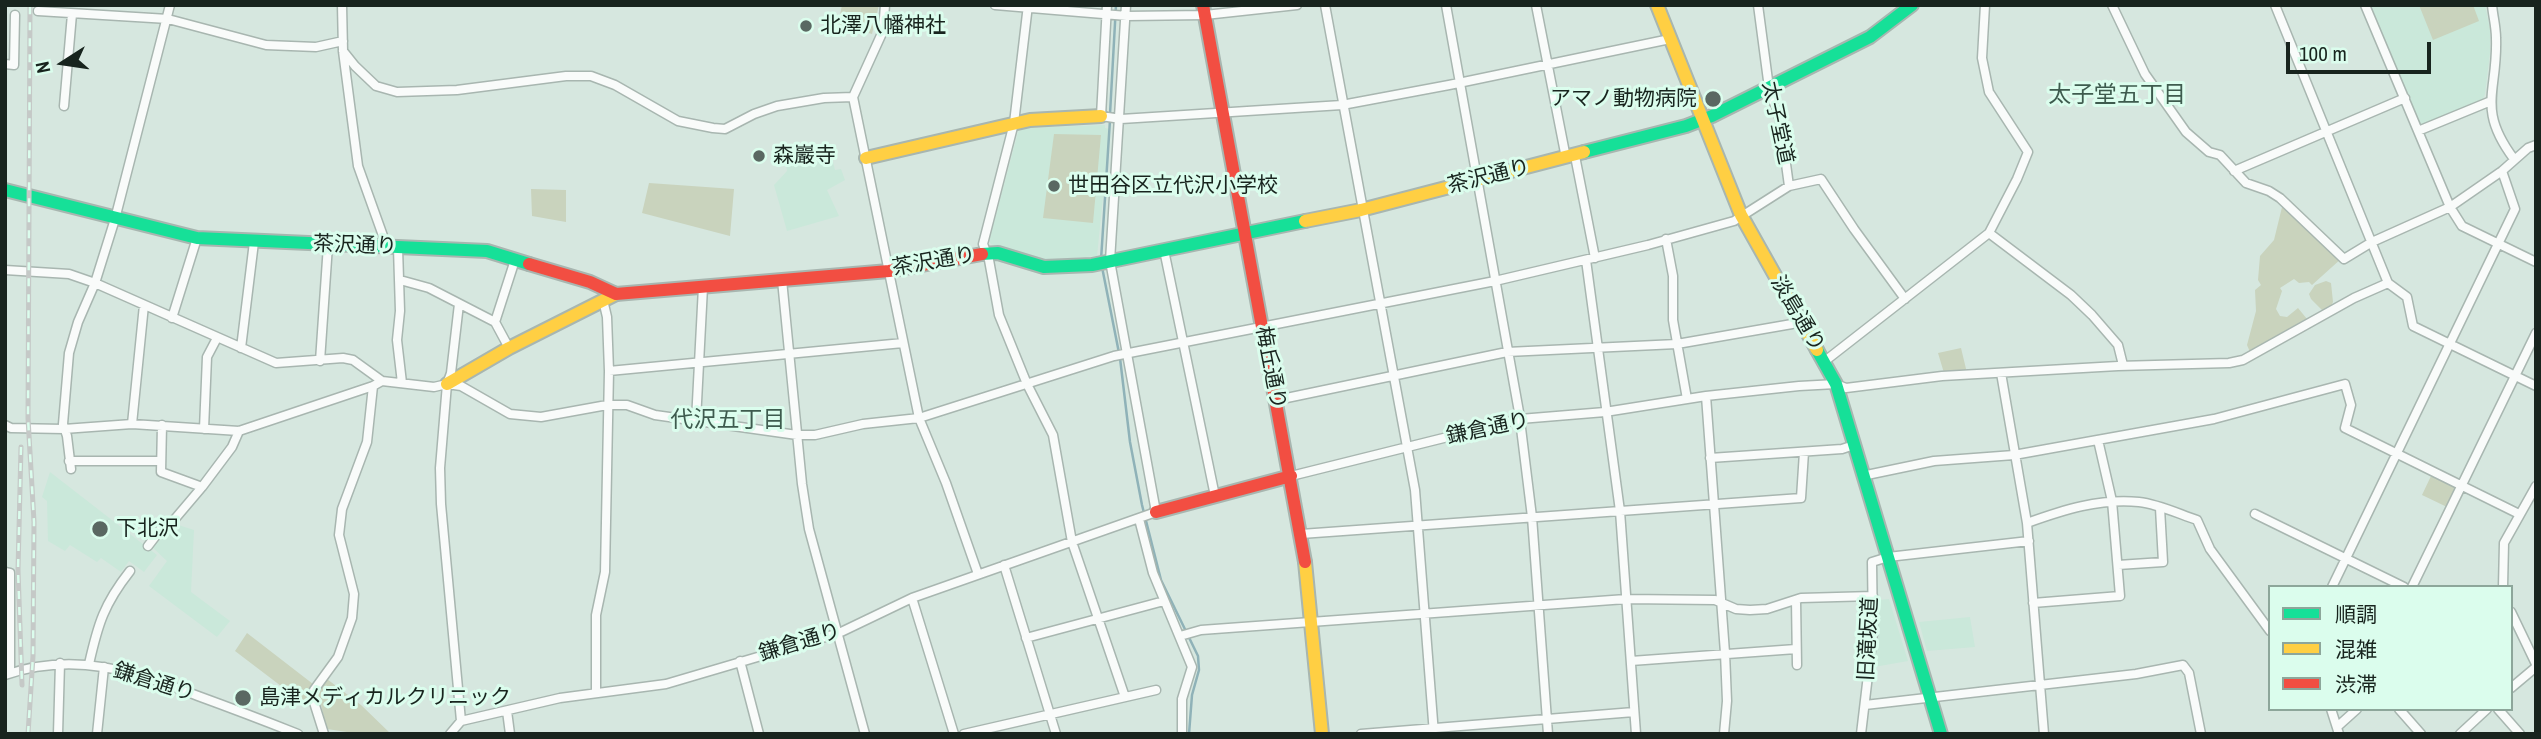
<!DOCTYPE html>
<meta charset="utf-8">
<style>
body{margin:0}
#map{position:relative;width:2541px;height:739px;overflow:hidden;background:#d6e7df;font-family:"Archivo Narrow","Noto Sans JP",sans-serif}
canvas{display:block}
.frame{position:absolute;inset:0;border:7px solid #18241e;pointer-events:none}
.legend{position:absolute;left:2268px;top:585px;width:245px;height:126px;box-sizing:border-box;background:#dbfded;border:2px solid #8da69a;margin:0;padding:9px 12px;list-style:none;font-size:21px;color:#18241e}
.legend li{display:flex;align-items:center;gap:14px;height:35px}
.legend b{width:35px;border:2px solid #8da69a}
.north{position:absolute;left:28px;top:28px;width:70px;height:70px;-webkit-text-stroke:5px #dbfded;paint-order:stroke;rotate:258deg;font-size:19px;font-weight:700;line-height:28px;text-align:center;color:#18241e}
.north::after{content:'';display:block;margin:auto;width:24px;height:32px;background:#18241e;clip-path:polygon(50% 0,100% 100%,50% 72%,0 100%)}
.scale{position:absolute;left:2286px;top:42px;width:145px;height:32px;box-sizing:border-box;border:4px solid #18241e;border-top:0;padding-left:9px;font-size:21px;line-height:24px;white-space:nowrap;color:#18241e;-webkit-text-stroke:5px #dbfded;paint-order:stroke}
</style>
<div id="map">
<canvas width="2541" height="739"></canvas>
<div class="frame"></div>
<ul class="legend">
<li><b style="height:9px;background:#16e098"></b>順調</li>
<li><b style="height:9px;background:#ffcf43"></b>混雑</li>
<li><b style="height:9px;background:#f24e42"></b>渋滞</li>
</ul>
<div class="north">N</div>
<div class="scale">100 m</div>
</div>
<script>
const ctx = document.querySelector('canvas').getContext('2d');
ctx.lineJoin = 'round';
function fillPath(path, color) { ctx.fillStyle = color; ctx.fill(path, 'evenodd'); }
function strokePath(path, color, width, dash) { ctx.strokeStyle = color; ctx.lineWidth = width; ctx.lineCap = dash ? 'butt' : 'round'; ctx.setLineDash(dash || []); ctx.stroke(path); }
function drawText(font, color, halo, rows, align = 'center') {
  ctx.font = font + ' "Archivo Narrow","Noto Sans JP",sans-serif'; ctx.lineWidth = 6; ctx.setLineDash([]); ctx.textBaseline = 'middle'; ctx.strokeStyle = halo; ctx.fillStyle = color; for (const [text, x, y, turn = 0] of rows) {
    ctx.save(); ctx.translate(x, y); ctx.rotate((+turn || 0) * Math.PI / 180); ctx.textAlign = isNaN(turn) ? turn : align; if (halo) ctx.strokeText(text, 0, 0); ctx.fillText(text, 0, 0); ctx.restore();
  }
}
fillPath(new Path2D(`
 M2370,5H2485L2490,29V53L2485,94L2483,99L2421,125L2419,124Z
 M1105,125V128L1110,129L1097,256L1046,260L991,244L989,241L1018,132L1023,128Z
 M832,158L835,170L841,169L845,180L827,190L839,216L787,231L774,185L787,171L786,165L798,161L800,166Z
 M50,472L157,555L144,572L129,561L121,572L101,558L97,562L70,545L65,551L48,541L47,501L42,497Z
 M172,523L194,530L191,592L230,621L217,637L149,586L167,561L151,546Z
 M1889,599L1908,661L1874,667L1879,600Z
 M1970,617L1975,647L1927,651L1919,622Z`), '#cae8da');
fillPath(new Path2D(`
 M842,5H879L872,34L838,24Z
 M2419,5H2473L2479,21L2433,40Z
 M1054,134L1101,135L1093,223L1043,218Z
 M649,183L734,189L730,236L642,213Z
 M531,189L566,190V222L532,216Z
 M2283,203L2342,258L2312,285L2309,282L2299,283L2294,279L2280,288L2282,291L2276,309L2280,316L2287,317L2298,308L2307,319L2306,322L2250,352L2247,345L2256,311L2255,290L2261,285L2258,280L2260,256L2274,240Z
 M2326,281L2331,283L2333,302L2330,308L2322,310L2311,299L2309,294L2315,285Z
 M1961,348L1967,373H1944L1938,353Z
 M2431,476L2456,488L2447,507L2422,495Z
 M247,633L313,684L310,689L312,706L281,695V686L235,651Z
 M327,679L361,705L391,734H360L327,729L318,693Z`), '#c9d3bd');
strokePath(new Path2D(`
 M1110,114L1116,5
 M1101,260L1110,120
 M1102,267L1120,358L1130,442L1142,505L1161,580L1198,656L1199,670L1192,695L1189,734`), '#8fb2b8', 2.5);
const street = new Path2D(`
 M342,5L343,51L358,166L387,247
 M995,5L1127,16L1205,15L1297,5
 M1028,5L1014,123L983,244L989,260L999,315L1027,384L1053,435L1072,542L1125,697
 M1107,5L1101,116L1121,119L1342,105L1449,85L1670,39
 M1325,5L1415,490L1434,734
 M1446,5L1519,412L1532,517L1548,734
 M1536,5L1566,158
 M1758,5L1769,88L1780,120L1789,186
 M2112,5L2145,74L2186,132L2209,152L2220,155L2246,183L2269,191L2280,198L2344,259L2372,242L2450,207L2502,171L2528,148L2536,145
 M2275,5L2388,283L2407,297L2413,326L2536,386
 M2365,5L2450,207L2462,226L2536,262
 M2492,5C2493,16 2496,27 2496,38C2498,92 2476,108 2514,159
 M38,11L168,19L266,45L316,47L343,41
 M343,51L355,66L376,86L397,92L457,90L566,76H591L615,85L678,121L713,128L725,129L754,114L777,106L824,98L853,97L919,418L946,483L978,574
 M5,64L14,65L15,15
 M853,97L883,31L885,5
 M64,106L72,14
 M2418,131L2491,101
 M1575,156L1595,258
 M2234,171L2405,98
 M1989,233L2071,295L2092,315L2118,345L2123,365
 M1666,239L1673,276V320L1687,399
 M398,248L400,311L397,340L402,383
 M1164,250L1215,496
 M1586,260L1620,511L1636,734
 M5,270L69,274L95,283L276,363L343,358L353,360L382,381
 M400,280L429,288L495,322
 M782,280L802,484L809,529L865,734
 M459,304L451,373L447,384L440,468L441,504L461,721
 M172,318L197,238
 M241,348L254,242
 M509,348L495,322L515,260
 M320,361L328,245
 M1825,361L1989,233L2017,179L2028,152L1989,92L1982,58L1985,5
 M609,371L903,343
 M2001,373L2027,523L2044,734
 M1706,396L1725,653L1727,701L1724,734
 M1277,400L1507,352L1677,344L1792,324L1801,320
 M696,421L703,287
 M132,424L144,305
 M5,425L11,428L64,429L132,424L239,431L373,386L382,381L434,387L447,384L461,386L510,414L541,417L607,405H627L655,415L797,435H815L863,424L919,418L1114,356L1495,281L1648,245L1734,221L1789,186L1821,179L1854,229L1905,299
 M162,425L161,472L202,487
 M204,429L207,357L217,338
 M1710,458L1842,449L1854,445
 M69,461H160
 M71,469L67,436L63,424L69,353L78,322L95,283L115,219L170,5
 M1291,476L1520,419L1605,412L1706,396L1799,386L1836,384L1846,388L1942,376L2118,366L2229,363L2243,360L2354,298L2388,283
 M1862,476L1934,461L2014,455L2214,419L2345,384L2351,405L2345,428L2519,514
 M2255,514L2404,587
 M1139,519L1153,573L1192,667L1182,699V734
 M2027,523C2063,510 2100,498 2139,502C2158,504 2179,514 2197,520L2210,549L2270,631
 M1301,534L1801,498L1804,452
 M148,546L161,529L174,520L202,487L232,447L239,431
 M1004,565L1056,734
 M2118,565L2163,562L2160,508
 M5,572L10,573V673
 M2332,587L2515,209L2502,171
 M2412,587L2536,333
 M2503,587L2504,543L2536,486
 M912,598L954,734
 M1796,600L1797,665
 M2033,603L2120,596L2112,501L2098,440
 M2511,612L2536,664
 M1180,636L1201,630L1626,599L1715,600L1736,609L1750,610L1767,609L1801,598L1873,596
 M1026,638L1164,601
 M740,661L759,734
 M1631,661L1796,649
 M89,664C98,624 104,604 130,571
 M5,675C75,651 132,671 198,696C231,708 265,721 298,734
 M2511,688L2536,667
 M596,693V615L605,572L609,371L607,317L603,300
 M1865,705L2136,674L2183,665L2189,673L2201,734
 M2331,709L2339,734
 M2399,709L2421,734
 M2498,709L2520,734
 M507,711L510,734
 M2337,727L2357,709
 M58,734L60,663
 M97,734L104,667
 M324,734L312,696L314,690L338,657L352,618L354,594L339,535L342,509L367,442L373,386
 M450,734L461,721L560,698L666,684L839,633L912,598L1156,512L1110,261L1126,5
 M964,734L1156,690
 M1361,734L1634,712
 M1861,734L1873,633L1872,562L1888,557L2029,541
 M2460,734L2487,709`);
const fast = new Path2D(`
 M1584,152L1686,126L1712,116L1870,37L1912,5
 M5,190L197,238L487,251L529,264
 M982,254L998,253L1044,267L1092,265L1305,221
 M1817,350L1836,384L1941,734`);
const slow = new Path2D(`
 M1657,5L1741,215L1817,350
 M866,158L1030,120L1101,116
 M1305,221L1361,210L1584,152
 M447,384L509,348L616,294
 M1305,562L1322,734`);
const jam = new Path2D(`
 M1203,5L1305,562
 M529,264L590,282L616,294L889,271L982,254
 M1156,512L1291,476`);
strokePath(street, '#a8b6b0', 11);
strokePath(fast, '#a8b6b0', 16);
strokePath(slow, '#a8b6b0', 16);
strokePath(jam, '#a8b6b0', 16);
strokePath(street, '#f9fbfa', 8);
strokePath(fast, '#16e098', 12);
strokePath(slow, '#ffcf43', 12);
strokePath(jam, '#f24e42', 12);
const rail = new Path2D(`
 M21,447L18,570L22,685
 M28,734L33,656L34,522L28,418L30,5`);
strokePath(rail, '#c5c9c7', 5);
strokePath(rail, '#dbfded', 2.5, [8]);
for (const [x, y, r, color] of [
 [806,26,7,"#5a6862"],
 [1713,99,9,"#5a6862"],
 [759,156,7,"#5a6862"],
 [1054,186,7,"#5a6862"],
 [100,529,9,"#5a6862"],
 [243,698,9,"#5a6862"]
]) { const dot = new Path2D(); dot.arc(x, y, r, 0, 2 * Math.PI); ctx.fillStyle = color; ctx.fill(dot); strokePath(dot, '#dbfded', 2.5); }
drawText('21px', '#18241e', '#dbfded', [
 ["北澤八幡神社",820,26],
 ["アマノ動物病院",1697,99,"right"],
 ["森巖寺",773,156],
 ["世田谷区立代沢小学校",1068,186],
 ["下北沢",116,529],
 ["島津メディカルクリニック",259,698]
], 'left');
drawText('21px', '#18241e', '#dbfded', [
 ["太子堂道",1777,123,78],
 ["茶沢通り",1489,177,-14],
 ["茶沢通り",355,246,2],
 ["茶沢通り",934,262,-10],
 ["淡島通り",1797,314,59],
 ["梅丘通り",1270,368,79],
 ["鎌倉通り",1488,429,-12],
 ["旧滝坂道",1869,639,-87],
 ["鎌倉通り",800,643,-17],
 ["鎌倉通り",154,683,17]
]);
drawText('23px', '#3e5b4e', '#dbfded', [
 ["太子堂五丁目",2117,96],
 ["代沢五丁目",728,421]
]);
</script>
